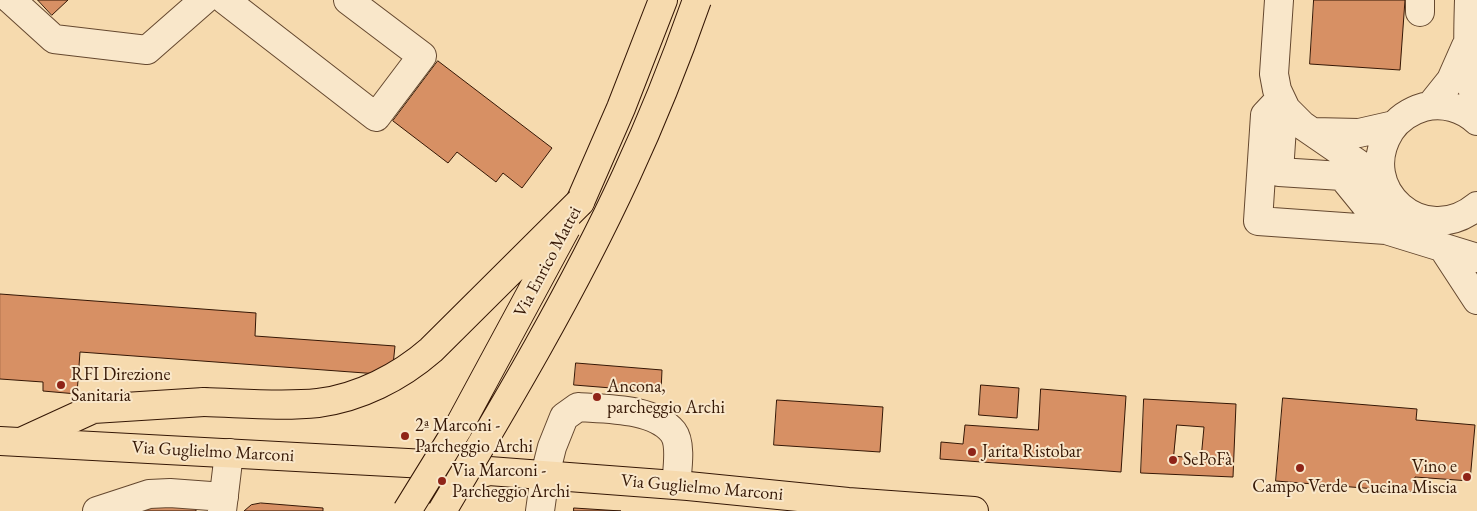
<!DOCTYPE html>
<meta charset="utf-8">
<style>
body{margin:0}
canvas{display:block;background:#f6daae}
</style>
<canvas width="1477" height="511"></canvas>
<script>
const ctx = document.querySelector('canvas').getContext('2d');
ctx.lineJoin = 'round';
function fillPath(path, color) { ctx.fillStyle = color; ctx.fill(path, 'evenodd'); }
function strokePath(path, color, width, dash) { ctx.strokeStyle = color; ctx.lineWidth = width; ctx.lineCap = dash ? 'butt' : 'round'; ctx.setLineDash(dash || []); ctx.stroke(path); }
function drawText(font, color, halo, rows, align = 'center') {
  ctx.font = font + ' "EB Garamond",serif'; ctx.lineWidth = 4; ctx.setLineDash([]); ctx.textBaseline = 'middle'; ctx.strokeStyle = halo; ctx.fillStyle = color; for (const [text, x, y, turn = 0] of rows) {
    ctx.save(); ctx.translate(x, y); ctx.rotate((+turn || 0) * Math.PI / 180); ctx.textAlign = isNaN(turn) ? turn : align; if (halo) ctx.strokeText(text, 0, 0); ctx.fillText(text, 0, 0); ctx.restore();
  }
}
const building = new Path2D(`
 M38,0H68L52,15Z
 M1314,0H1405L1400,70L1310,64Z
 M438,61L552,148L522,188L503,173L496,182L457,152L448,163L393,121Z
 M0,294L256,313L255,336L395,346L392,375L80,352L77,394L43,391V382L0,379Z
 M576,363L662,370L661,392L574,385Z
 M981,385L1019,388L1017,418L979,415Z
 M1041,389L1126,396L1121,472L940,459L941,442L963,444L965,425L1038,430Z
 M1283,398L1417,409L1416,420L1475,425L1470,481L1415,477L1414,492L1276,481Z
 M1144,399L1236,404L1233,477L1141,473ZM1177,425L1204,427L1201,459L1174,456Z
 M777,400L883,407L880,452L774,445Z
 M158,498L196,508V511H118Z
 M261,503L323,508V511H244L251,505Z
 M574,508L621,511H574Z`);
fillPath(building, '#d79064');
strokePath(building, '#351705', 1);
const minor = new Path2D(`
 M11,0L54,39L147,50L204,0
 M225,0L376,117L422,56L348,0
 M1279,0L1274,74L1277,90L1286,109L1302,125L1382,180
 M1469,0C1468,36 1466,73 1477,107
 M1420,12V0
 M1280,99L1265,115L1258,221L1386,230L1342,176L1279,172L1282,127L1293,117
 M1431,105L1451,80L1466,46
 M1477,121C1463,108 1443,102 1424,107C1410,111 1398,119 1390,131C1354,189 1424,250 1477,206
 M1313,132L1359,133L1394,125
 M1386,230L1477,258
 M1443,248L1477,300
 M97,511L149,494L170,493L224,497
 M222,511L229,453
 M540,511L545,475L552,447L564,417L578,407C606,409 654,408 673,432C682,444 677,471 676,485`);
const major = new Path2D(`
 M0,441L426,464L442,458
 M426,464L445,474L472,476L489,471L688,486L848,502L974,511`);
const highway = new Path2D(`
 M580,202L621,108L663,0
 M21,442L93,409L204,402`);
strokePath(minor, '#65482f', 30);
strokePath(major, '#351705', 30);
strokePath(highway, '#351705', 30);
strokePath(minor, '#f9e7ca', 28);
strokePath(major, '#f6daae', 28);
strokePath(highway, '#f6daae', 28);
const highwayBridge = new Path2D(`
 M204,402C241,403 281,407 318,403C359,398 400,377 431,350L580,202
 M407,511L457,430L566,228
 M442,511C507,402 573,291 626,176C653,118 676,60 697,0`);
strokePath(highwayBridge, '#351705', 30, []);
strokePath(highwayBridge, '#f6daae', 28);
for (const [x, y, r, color] of [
 [61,385,5,"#8f2418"],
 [597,397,5,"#8f2418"],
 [405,436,5,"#8f2418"],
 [972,452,5,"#8f2418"],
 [1173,460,5,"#8f2418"],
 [1300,468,5,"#8f2418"],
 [1467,477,5,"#8f2418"],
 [442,481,5,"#8f2418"]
]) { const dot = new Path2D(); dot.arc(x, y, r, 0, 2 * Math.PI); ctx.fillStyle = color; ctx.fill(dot); strokePath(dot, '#f9e7ca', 2); }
drawText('18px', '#351705', '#f9e7ca', [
 ["Via Enrico Mattei",548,262,-62],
 ["Via Guglielmo Marconi",213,452,3],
 ["Via Guglielmo Marconi",702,488,5]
]);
drawText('18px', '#351705', '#f9e7ca', [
 ["RFI Direzione",71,375],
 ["Sanitaria",71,396],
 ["Ancona,",607,387],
 ["parcheggio Archi",607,408],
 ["2ª Marconi -",415,426],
 ["Parcheggio Archi",415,447],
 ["Jarita Ristobar",982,452],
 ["SePoFà",1183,460],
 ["Vino e",1457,467,"right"],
 ["Cucina Miscia",1457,488,"right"],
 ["Via Marconi -",452,471],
 ["Parcheggio Archi",452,492],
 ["Campo Verde",1300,487,"center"]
], 'left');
</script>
